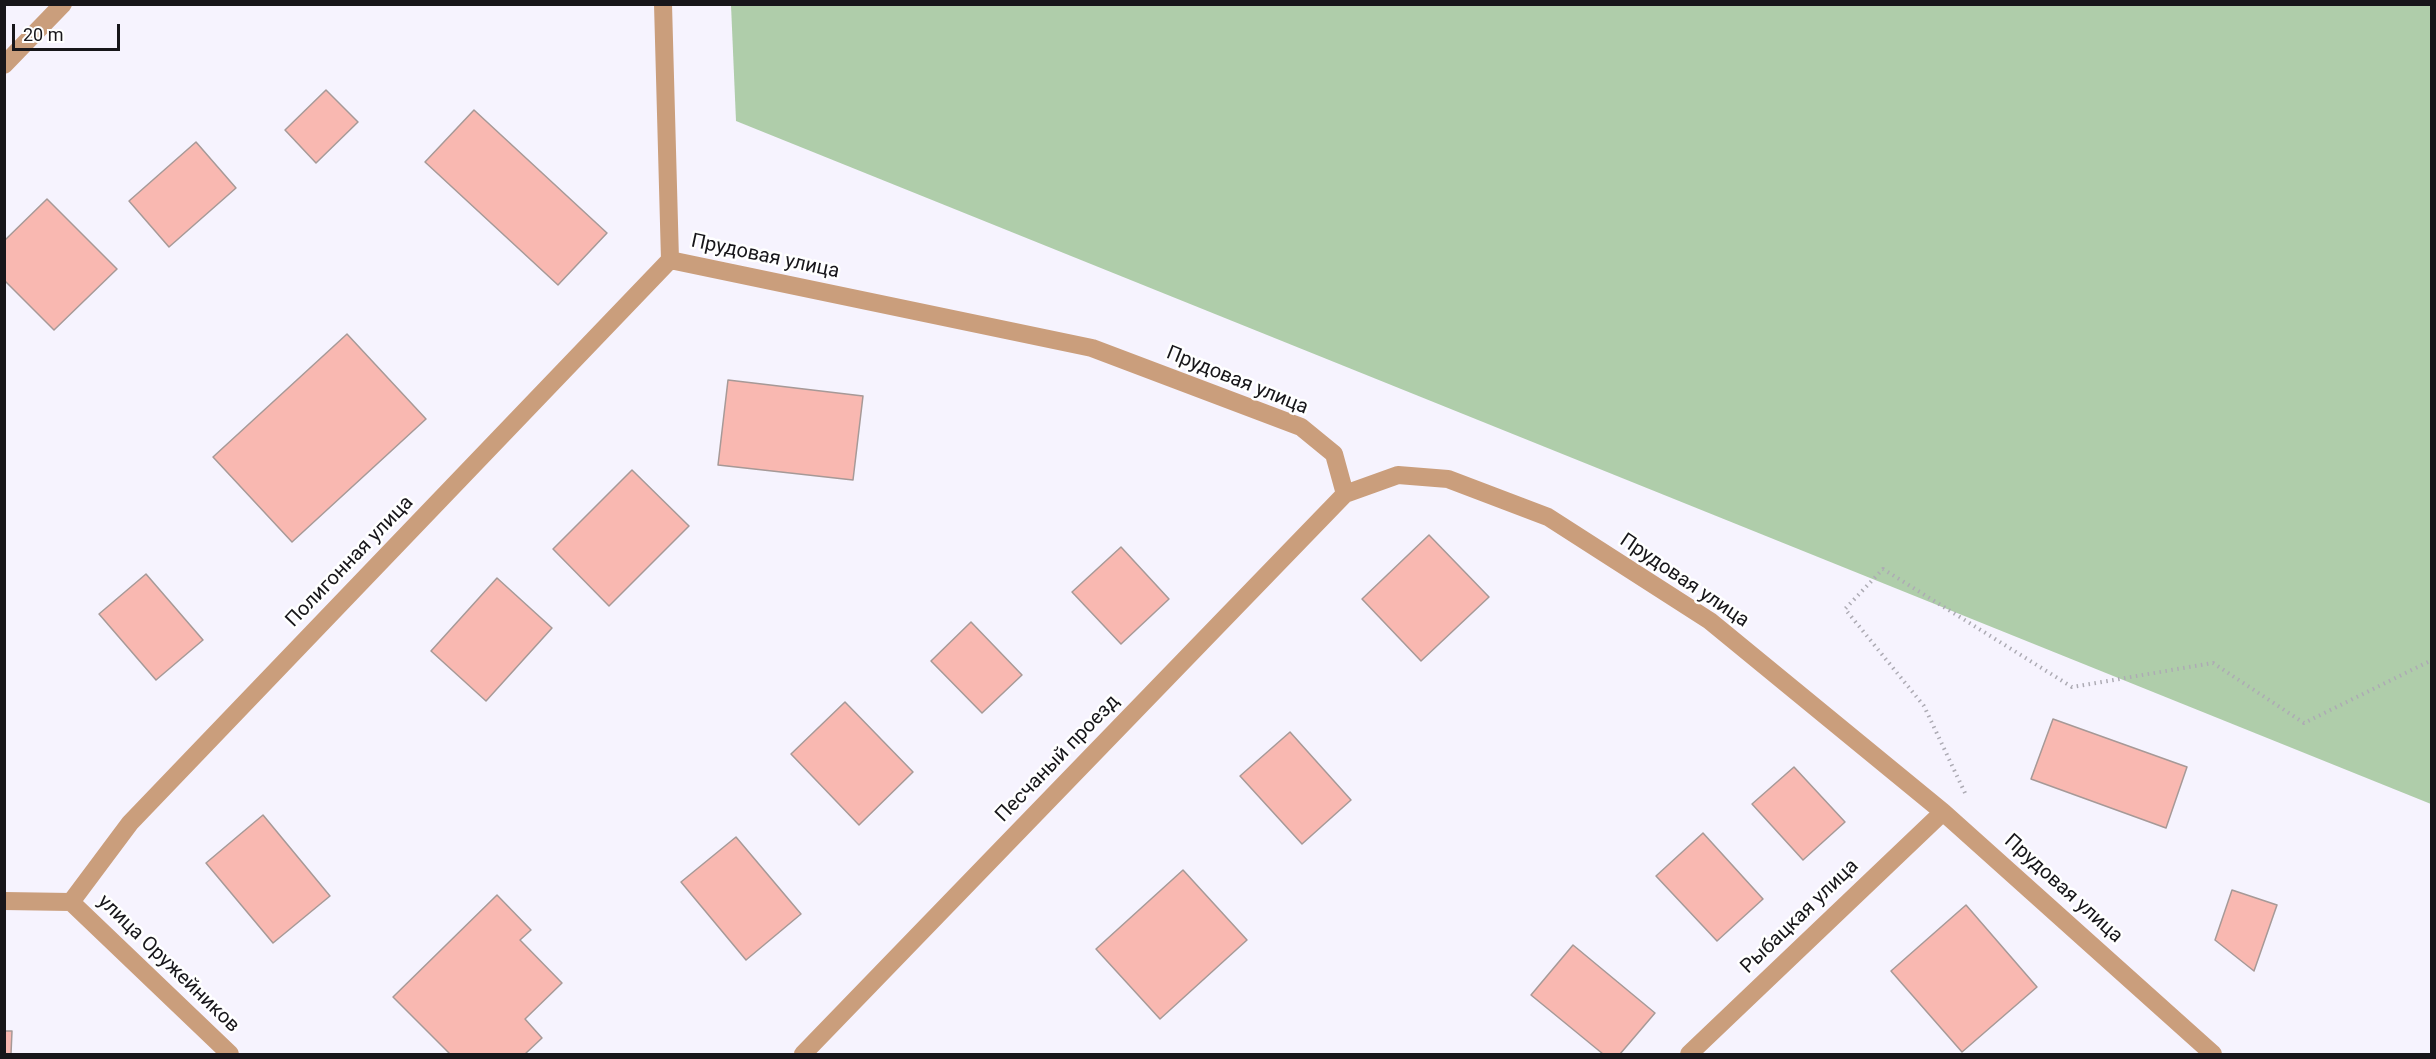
<!DOCTYPE html>
<meta charset="utf-8">
<style>
body{margin:0}
#map{position:relative;width:2436px;height:1059px;overflow:hidden;background:#f6f3fe;font-family:Roboto,sans-serif}
canvas{display:block}
.frame{position:absolute;inset:0;border:6px solid #17161a;pointer-events:none}
.scale{position:absolute;left:12px;top:24px;width:108px;height:27px;box-sizing:border-box;border:3px solid #17161a;border-top:0;padding-left:8px;font-size:18px;line-height:21px;white-space:nowrap;color:#17161a;-webkit-text-stroke:4px #fff;paint-order:stroke}
</style>
<div id="map">
<canvas width="2436" height="1059"></canvas>
<div class="frame"></div>
<div class="scale">20 m</div>
</div>
<script>
const ctx = document.querySelector('canvas').getContext('2d');
ctx.lineJoin = 'round';
function fillPath(path, color) { ctx.fillStyle = color; ctx.fill(path, 'evenodd'); }
function strokePath(path, color, width, dash) { ctx.strokeStyle = color; ctx.lineWidth = width; ctx.lineCap = dash ? 'butt' : 'round'; ctx.setLineDash(dash || []); ctx.stroke(path); }
function drawText(font, color, halo, rows, align = 'center') {
  ctx.font = font + ' Roboto,sans-serif'; ctx.lineWidth = 5; ctx.setLineDash([]); ctx.textBaseline = 'middle'; ctx.strokeStyle = halo; ctx.fillStyle = color; for (const [text, x, y, turn = 0] of rows) {
    ctx.save(); ctx.translate(x, y); ctx.rotate((+turn || 0) * Math.PI / 180); ctx.textAlign = isNaN(turn) ? turn : align; if (halo) ctx.strokeText(text, 0, 0); ctx.fillText(text, 0, 0); ctx.restore();
  }
}
fillPath(new Path2D(`
 M731,5H2431V804L736,121Z`), '#afcdaa');
const building = new Path2D(`
 M326,90L358,122L316,163L285,130Z
 M474,110L607,233L558,285L425,162Z
 M196,142L236,188L169,247L129,201Z
 M47,199L117,269L54,330L4,280V241Z
 M347,334L426,419L292,542L213,457Z
 M728,380L863,396L853,480L718,465Z
 M632,470L689,526L609,606L553,549Z
 M1429,535L1489,597L1421,661L1362,599Z
 M1121,547L1169,599L1121,644L1072,592Z
 M146,574L203,640L156,680L99,614Z
 M497,578L552,628L486,701L431,651Z
 M971,622L1022,675L982,713L931,661Z
 M845,702L913,772L859,825L791,754Z
 M2053,719L2187,767L2166,828L2031,779Z
 M1290,732L1351,800L1302,844L1240,776Z
 M1794,767L1845,822L1803,860L1752,804Z
 M263,815L330,896L273,943L206,863Z
 M1703,833L1763,899L1717,941L1656,876Z
 M736,837L801,914L746,960L681,882Z
 M1183,870L1247,940L1160,1019L1096,949Z
 M2232,890L2277,905L2254,971L2215,940Z
 M497,895L531,930L520,940L562,983L525,1019L542,1038L525,1054H450L393,997Z
 M1966,905L2037,987L1962,1052L1891,971Z
 M1573,945L1655,1013L1620,1054H1603L1531,995Z
 M4,1031H12L11,1054H4Z`);
fillPath(building, '#f9b8b1');
strokePath(building, '#a69997', 1.5);
strokePath(new Path2D(`
 M1965,793L1924,706L1845,609L1883,569L2072,687L2213,663L2304,723L2432,660`), '#adabb4', 4, [1.5, 4.5]);
strokePath(new Path2D(`
 M663,4L670,260
 M4,65L63,4
 M670,260L1092,348L1301,427L1334,454L1345,494
 M4,901L71,902L230,1054
 M71,902L130,823L670,260
 M803,1054L1345,494L1398,475L1448,479L1548,517L1710,621L1943,812L2213,1054
 M1689,1054L1943,812`), '#ca9e7c', 18);
drawText('20px', '#17161a', '#fff', [
 ["Прудовая улица",765,257,12],
 ["Прудовая улица",1237,381,22],
 ["Полигонная улица",350,562,-46],
 ["Прудовая улица",1684,581,34],
 ["Песчаный проезд",1058,759,-46],
 ["Прудовая улица",2063,889,42],
 ["Рыбацкая улица",1800,917,-44],
 ["улица Оружейников",168,964,44]
]);
</script>
